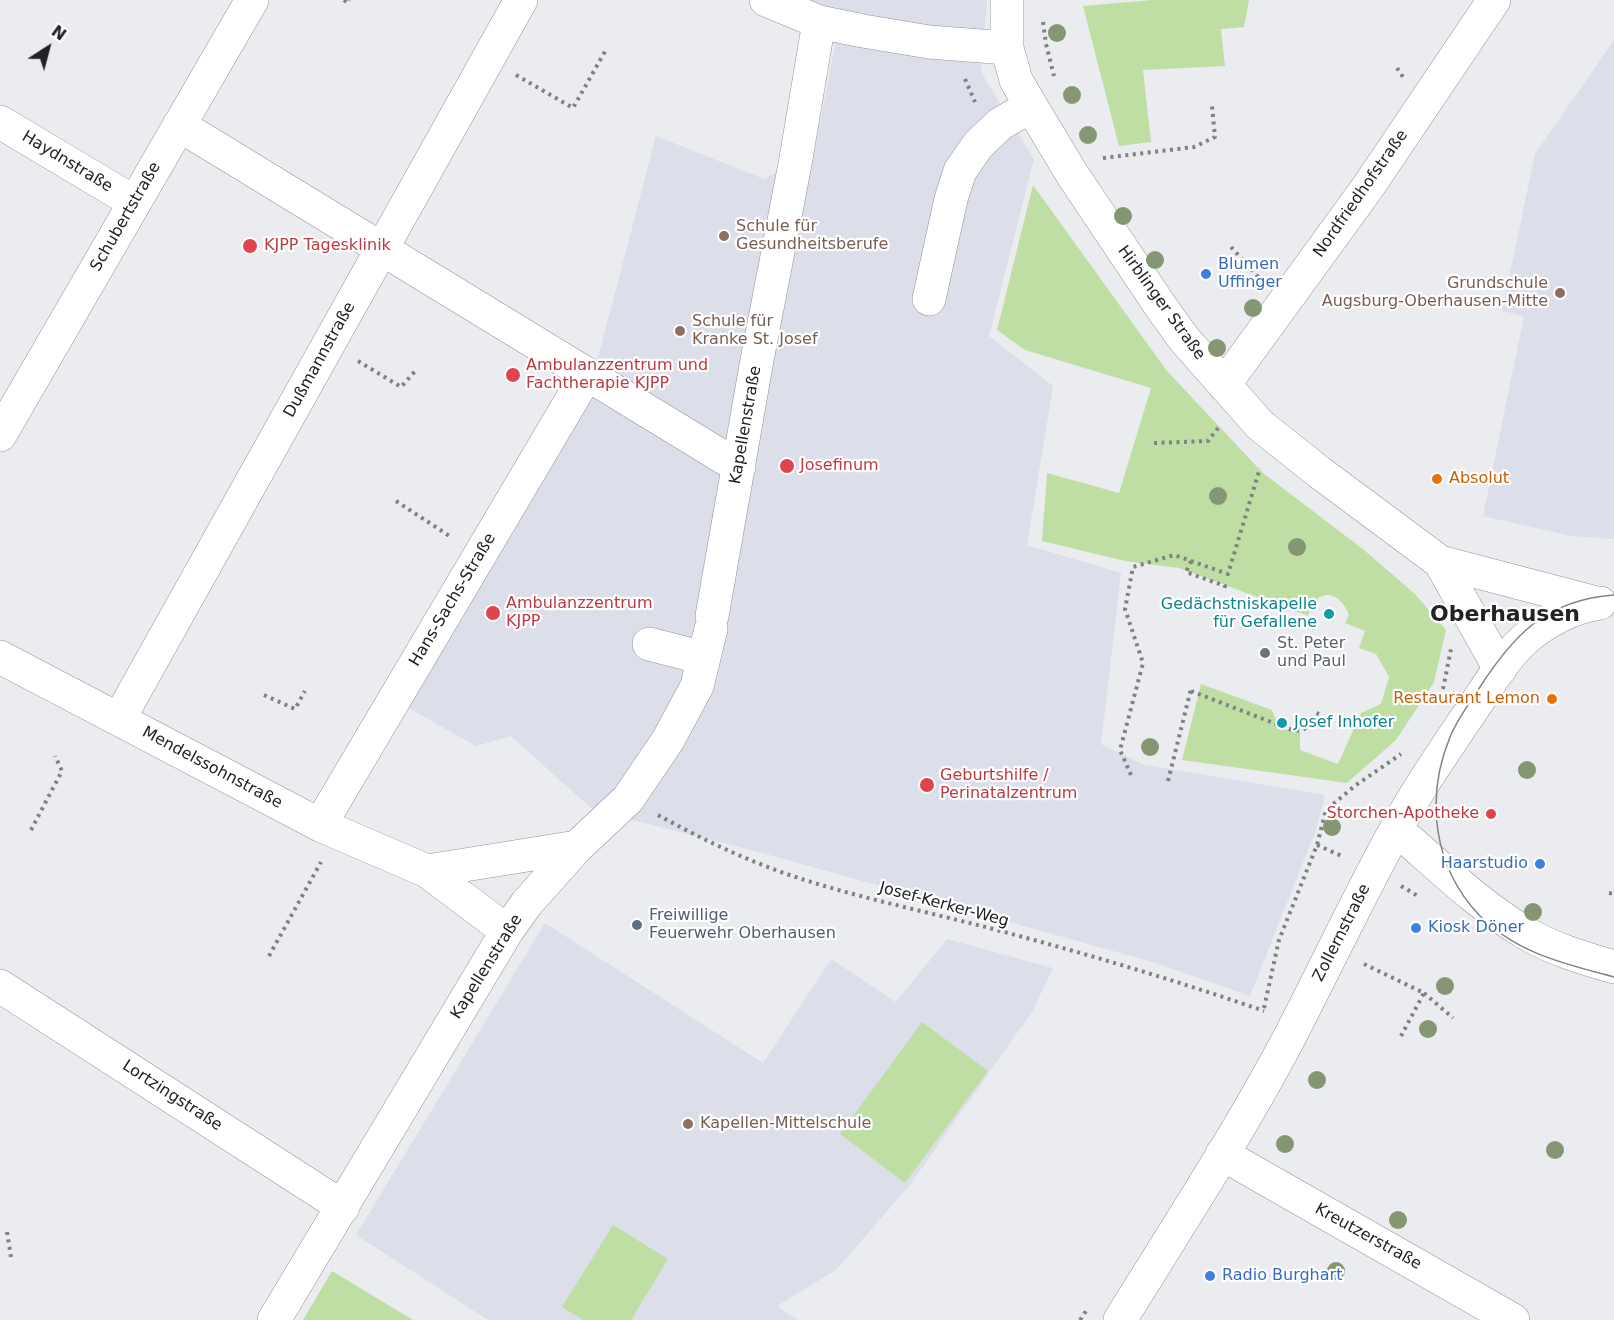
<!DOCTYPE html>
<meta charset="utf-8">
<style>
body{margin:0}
#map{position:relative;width:1614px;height:1320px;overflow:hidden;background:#ebecef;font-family:"DejaVu Sans",sans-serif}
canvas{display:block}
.north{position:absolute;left:18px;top:18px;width:60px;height:60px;-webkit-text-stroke:4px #fff;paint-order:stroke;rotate:36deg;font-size:16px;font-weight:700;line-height:24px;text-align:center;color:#212223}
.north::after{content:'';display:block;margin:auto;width:21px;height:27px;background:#212223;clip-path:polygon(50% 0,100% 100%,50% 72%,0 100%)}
</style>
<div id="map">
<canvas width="1614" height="1320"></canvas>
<div class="north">N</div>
</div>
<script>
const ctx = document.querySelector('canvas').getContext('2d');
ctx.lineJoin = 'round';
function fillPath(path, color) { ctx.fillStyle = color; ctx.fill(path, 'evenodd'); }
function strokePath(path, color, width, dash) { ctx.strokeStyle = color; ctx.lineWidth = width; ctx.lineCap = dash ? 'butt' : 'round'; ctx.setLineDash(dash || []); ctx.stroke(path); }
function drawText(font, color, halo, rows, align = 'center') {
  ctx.font = font + ' "DejaVu Sans",sans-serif'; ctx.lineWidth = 4.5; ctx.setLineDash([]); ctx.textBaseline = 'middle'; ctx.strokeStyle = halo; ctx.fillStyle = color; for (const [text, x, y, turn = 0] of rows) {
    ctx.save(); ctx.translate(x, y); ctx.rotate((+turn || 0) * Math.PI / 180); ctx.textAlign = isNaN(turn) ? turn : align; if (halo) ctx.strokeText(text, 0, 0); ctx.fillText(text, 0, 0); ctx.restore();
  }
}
fillPath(new Path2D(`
 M811,0H987L981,72L1034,159L989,336L1053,386L1027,545L1121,573L1101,744L1145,765L1325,795L1316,830L1250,996L1156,963L762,853L593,810L511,736L476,746L398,702L599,354L656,136L764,179L814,154L835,45Z
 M1614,40V539L1571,536L1483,516L1524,316L1502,311L1535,154Z
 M545,923L763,1063L831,959L896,1002L947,939L1053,968L1032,1012L909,1186L836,1270L777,1306L798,1320H488L356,1235Z`), '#dcdfe9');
fillPath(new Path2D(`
 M1152,0H1249L1244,27L1221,29L1225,66L1143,70L1151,142L1119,146L1083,6Z
 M1033,185L1167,371L1263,473L1364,550L1415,594L1446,630L1434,682L1396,740L1347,783L1182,760L1201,684L1272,710C1279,727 1280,730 1300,732V750L1338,764L1361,713L1381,704L1389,677L1376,654L1359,648L1365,631L1345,623L1349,615C1344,601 1329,586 1314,602C1311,605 1309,612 1308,616L1179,568L1125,561L1042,541L1047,473L1119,493L1151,388L1025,350L997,330Z
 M922,1022L988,1071L905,1183L840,1134Z
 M613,1225L668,1259L631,1320H583L562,1307Z
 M332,1271L413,1320H303Z`), '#bedea4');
const minor = new Path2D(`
 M766,0L819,22L863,31L929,42L1007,48
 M1007,0V48L1016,80L1031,106L1072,174L1161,307L1184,339L1260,425L1319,472L1440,562L1596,603
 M0,122L134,202
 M179,125L739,467
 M929,299L951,199L960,171L978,145L1000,124L1031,106
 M1224,385L1368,187L1494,0
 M0,435L252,0
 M1440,562L1500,669
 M712,616L757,360L795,164L819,22
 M649,644L704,658
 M0,657L320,825L427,871L507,931
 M119,719L521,0
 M320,825L587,374
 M1396,829C1437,864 1477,904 1524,932C1552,949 1583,958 1614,967
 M427,871L577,847
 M0,986L343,1207
 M1222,1154L1513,1320
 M274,1320L507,931L527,903L577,847L628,799L668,740L697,686L711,629
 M1120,1320C1177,1228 1237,1136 1288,1040C1324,971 1357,900 1395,831C1415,793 1441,756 1465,720C1484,694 1500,662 1524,640C1545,621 1573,607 1600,603`);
strokePath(minor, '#929396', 34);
strokePath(new Path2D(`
 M344,0L348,3L349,0
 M1043,22L1046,44L1054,76
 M1397,68L1403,77
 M516,75L573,108L607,48
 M965,79L975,102
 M1103,158L1194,147L1215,137L1212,106
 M1231,247L1261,280
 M358,361L401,387L417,369
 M1154,443L1208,441L1218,428
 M396,501L451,537
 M1191,561L1186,572L1225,586L1224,589
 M1443,689L1451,649
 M1191,691L1289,729L1301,731L1312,724L1316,713L1319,714
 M264,695L295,709L305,691
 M1131,775L1120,750L1143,663L1125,609L1133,567L1174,555L1228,574L1260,468
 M1168,781L1191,689
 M658,815C705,841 756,865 808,881C869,900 932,913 993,929C1084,953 1175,980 1264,1011
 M31,830L62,771L55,756
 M1317,845L1344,857
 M1401,886L1418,896
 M1609,893L1614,894
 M269,956L321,862
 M1364,964L1424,993L1401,1036
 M1424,993L1453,1018
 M1264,1008L1279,940L1317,845L1326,810L1356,785L1401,754
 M7,1232L11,1257
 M1080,1320L1086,1311`), '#808183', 4, [3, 4.5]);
strokePath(minor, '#fff', 33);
strokePath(new Path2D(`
 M1614,595C1546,600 1513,635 1478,690C1468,705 1457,720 1450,737C1425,798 1433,866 1479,915C1516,953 1565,964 1614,977`), '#818284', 1.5);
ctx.fillStyle = '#859672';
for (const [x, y] of [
 [1057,33],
 [1072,95],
 [1088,135],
 [1123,216],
 [1155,260],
 [1253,308],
 [1217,348],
 [1218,496],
 [1297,547],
 [1150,747],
 [1527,770],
 [1332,827],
 [1533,912],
 [1445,986],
 [1428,1029],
 [1317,1080],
 [1285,1144],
 [1555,1150],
 [1398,1220],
 [1336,1271]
]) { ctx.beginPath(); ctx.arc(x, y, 9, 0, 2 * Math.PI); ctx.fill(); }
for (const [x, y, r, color] of [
 [724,236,6,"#8d6e63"],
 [250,246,8,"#e0444e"],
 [1206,274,6,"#3f7fe0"],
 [1560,293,6,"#8d6e63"],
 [680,331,6,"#8d6e63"],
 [513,375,8,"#e0444e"],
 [787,466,8,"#e0444e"],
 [1437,479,6,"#e8710a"],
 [493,613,8,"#e0444e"],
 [1329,614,6,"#0f9aa8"],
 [1265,653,6,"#6b7280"],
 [1552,699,6,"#e8710a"],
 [1282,723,6,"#0f9aa8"],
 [927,785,8,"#e0444e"],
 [1491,814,6,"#e0444e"],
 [1540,864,6,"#3f7fe0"],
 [637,925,6,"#5c6f8a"],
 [1416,928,6,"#3f7fe0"],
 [688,1124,6,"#8d6e63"],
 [1210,1276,6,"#3f7fe0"]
]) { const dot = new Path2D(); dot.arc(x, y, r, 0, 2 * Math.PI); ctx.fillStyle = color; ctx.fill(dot); strokePath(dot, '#fff', 2); }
drawText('16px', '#212223', '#fff', [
 ["Haydnstraße",67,162,31],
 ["Nordfriedhofstraße",1361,194,-55],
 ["Schubertstraße",126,217,-60],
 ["Hirblinger Straße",1161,303,54],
 ["Dußmannstraße",320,360,-61],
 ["Kapellenstraße",746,425,-80],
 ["Hans-Sachs-Straße",453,600,-59],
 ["Mendelssohnstraße",212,768,28],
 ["Josef-Kerker-Weg",944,905,15],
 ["Zollernstraße",1342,933,-63],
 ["Kapellenstraße",487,967,-58],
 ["Lortzingstraße",172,1096,33],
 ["Kreutzerstraße",1368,1237,29]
]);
drawText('16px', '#785e54', '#fff', [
 ["Schule für",736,227],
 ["Gesundheitsberufe",736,245],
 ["Grundschule",1548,284,"right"],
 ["Augsburg-Oberhausen-Mitte",1548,302,"right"],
 ["Schule für",692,322],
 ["Kranke St. Josef",692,340],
 ["Kapellen-Mittelschule",700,1124]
], 'left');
drawText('16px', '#be3a42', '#fff', [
 ["KJPP Tagesklinik",264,246],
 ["Ambulanzzentrum und",526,366],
 ["Fachtherapie KJPP",526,384],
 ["Josefinum",800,466],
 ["Ambulanzzentrum",506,604],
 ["KJPP",506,622],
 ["Geburtshilfe /",940,776],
 ["Perinatalzentrum",940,794],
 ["Storchen-Apotheke",1479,814,"right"]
], 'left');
drawText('16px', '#366cbe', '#fff', [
 ["Blumen",1218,265],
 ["Uffinger",1218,283],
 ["Haarstudio",1528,864,"right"],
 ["Kiosk Döner",1428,928],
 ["Radio Burghart",1222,1276]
], 'left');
drawText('16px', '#c56008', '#fff', [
 ["Absolut",1449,479],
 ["Restaurant Lemon",1540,699,"right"]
], 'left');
drawText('16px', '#0d838f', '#fff', [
 ["Gedächstniskapelle",1317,605],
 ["für Gefallene",1317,623],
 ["Josef Inhofer",1294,723,"left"]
], 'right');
drawText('16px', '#5b616d', '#fff', [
 ["St. Peter",1277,644],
 ["und Paul",1277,662]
], 'left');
drawText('16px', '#4e5e75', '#fff', [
 ["Freiwillige",649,916],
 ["Feuerwehr Oberhausen",649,934]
], 'left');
drawText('bold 22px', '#212223', '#fff', [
 ["Oberhausen",1505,615]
]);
</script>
